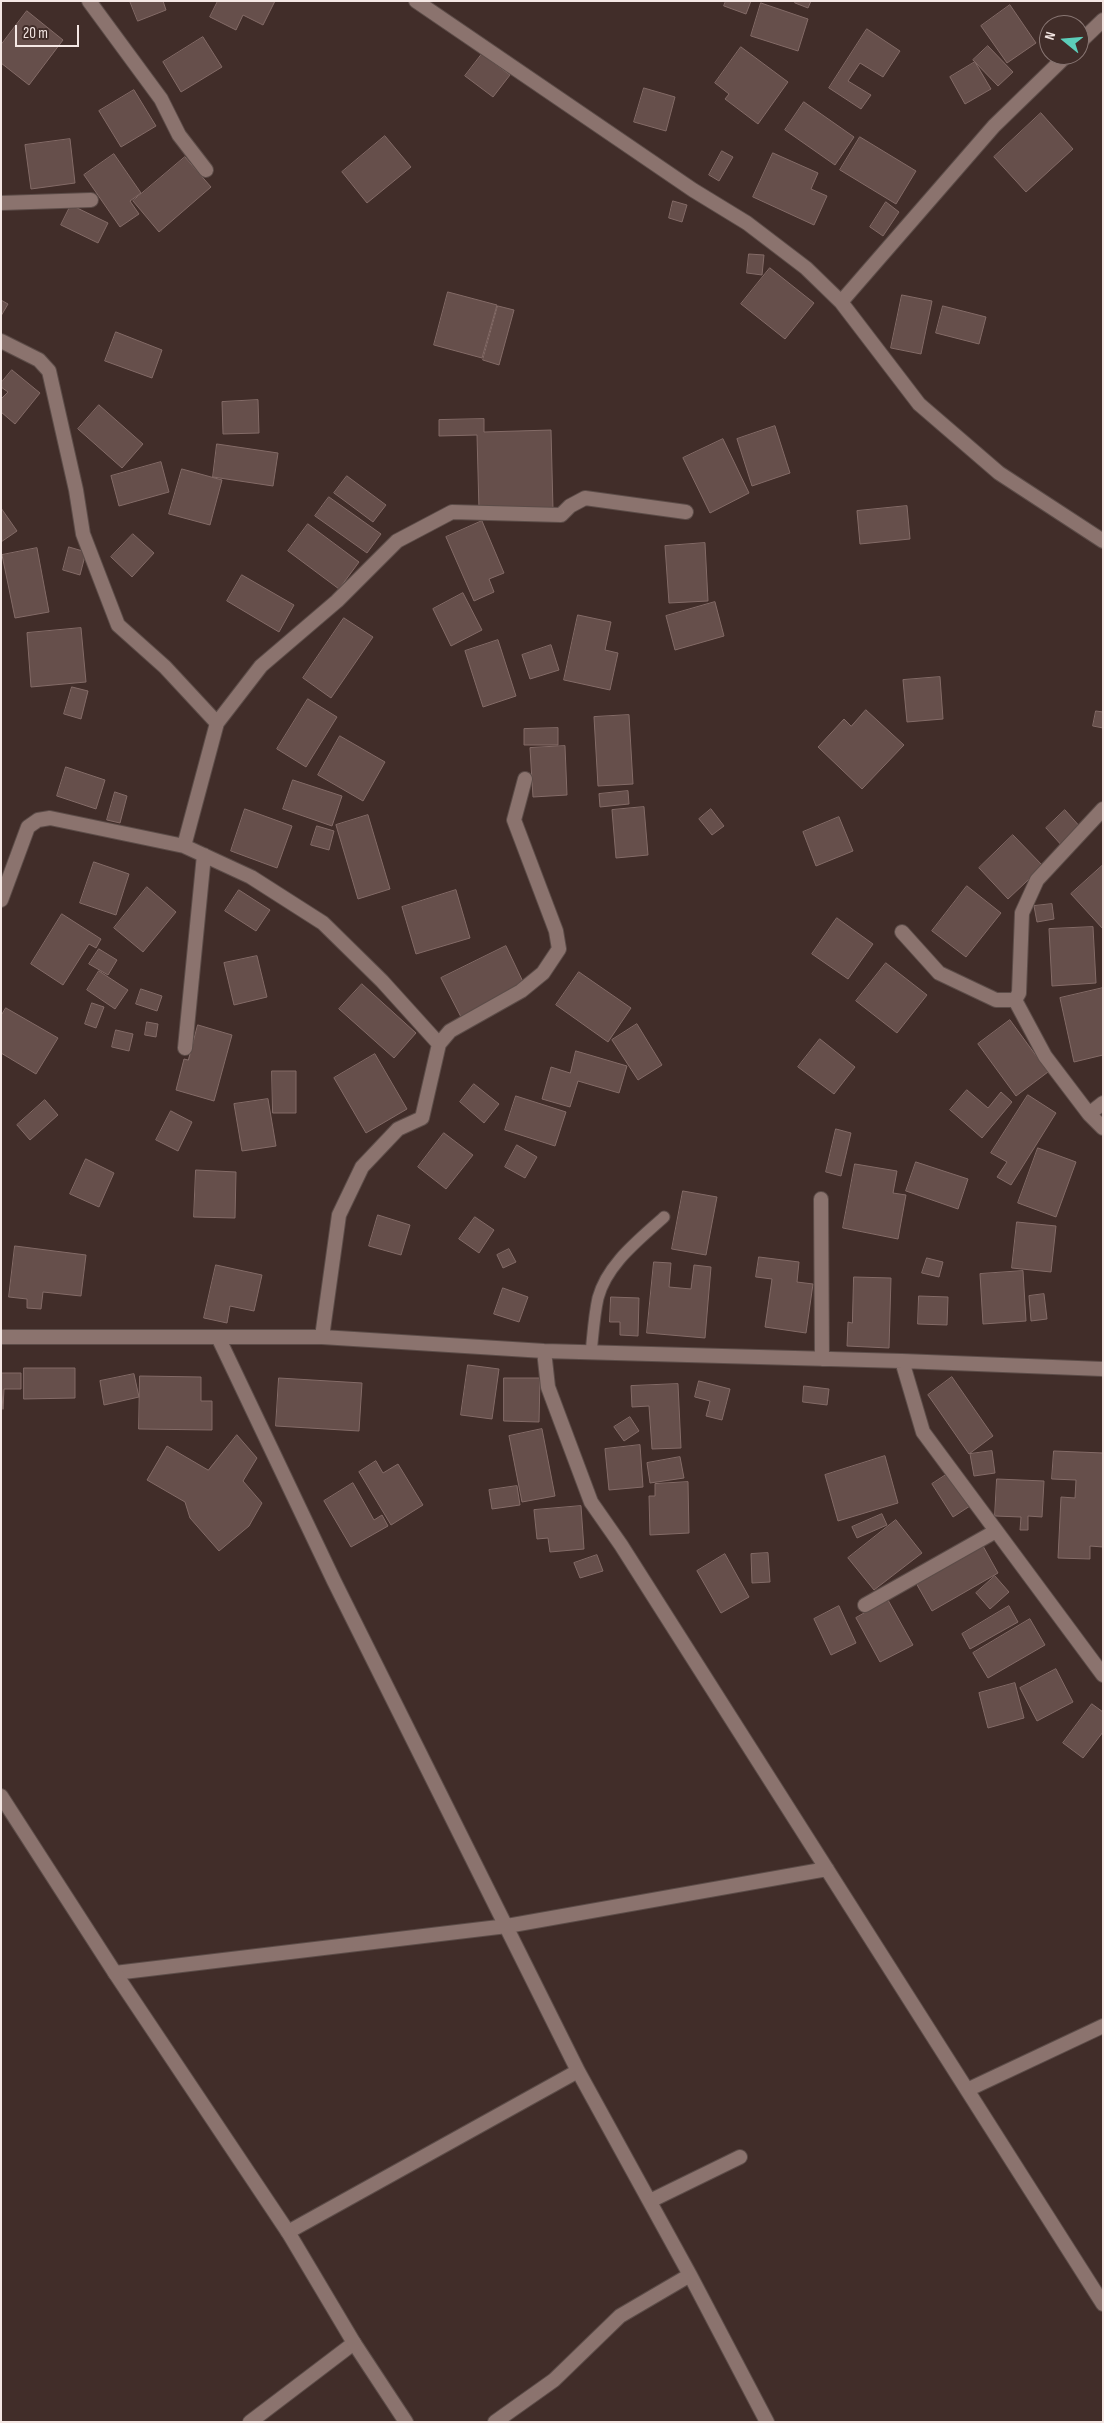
<!DOCTYPE html>
<style>
body{margin:0}
#map{position:relative;width:1104px;height:2423px;overflow:hidden;background:#412d29;font-family:"Sofia Sans Condensed",sans-serif}
canvas{display:block}
.frame{position:absolute;inset:0;border:2px solid #f4e7e4;pointer-events:none}
.north{position:absolute;left:1039px;top:15px;width:50px;height:50px;box-sizing:border-box;background:#412d29;border:1px solid #897774;border-radius:50%;rotate:287deg;font-size:14px;font-weight:700;line-height:20px;text-align:center;color:#f4e7e4}
.north::after{content:'';display:block;margin:auto;width:18px;height:22px;background:#5cceba;clip-path:polygon(50% 0,100% 100%,50% 72%,0 100%)}
.scale{position:absolute;left:15px;top:25px;width:64px;height:22px;box-sizing:border-box;border:2px solid #f4e7e4;border-top:0;padding-left:6px;font-size:15px;line-height:18px;white-space:nowrap;color:#f4e7e4;-webkit-text-stroke:4px #412d29;paint-order:stroke}
</style>
<div id="map">
<canvas width="1104" height="2423"></canvas>
<div class="frame"></div>
<div class="north">N</div>
<div class="scale">20 m</div>
</div>
<script>
const ctx = document.querySelector('canvas').getContext('2d');
ctx.lineJoin = 'round';
function fillPath(path, color) { ctx.fillStyle = color; ctx.fill(path, 'evenodd'); }
function strokePath(path, color, width, dash) { ctx.strokeStyle = color; ctx.lineWidth = width; ctx.lineCap = dash ? 'butt' : 'round'; ctx.setLineDash(dash || []); ctx.stroke(path); }
const building = new Path2D(`
 M130,1H163L166,10L138,21Z
 M218,1H275L263,25L243,15L236,30L210,17Z
 M726,1H751L746,14L724,6Z
 M796,1H811L808,8L795,3Z
 M761,3L808,19L798,51L751,36Z
 M1010,5L1036,43L1007,63L981,26Z
 M27,11L63,40L29,85L1,63V45Z
 M867,29L900,51L883,77L860,63L848,81L871,95L861,109L829,88Z
 M203,37L222,67L181,92L163,62Z
 M988,46L1013,72L998,86L973,60Z
 M741,47L788,82L758,124L725,99L729,94L715,83Z
 M482,54L510,75L493,97L465,76Z
 M975,62L991,89L965,104L950,77Z
 M644,88L675,97L666,131L634,122Z
 M134,90L156,126L121,147L99,111Z
 M804,102L854,137L835,165L785,130Z
 M1041,113L1073,149L1026,192L994,157Z
 M385,136L411,167L367,203L342,172Z
 M860,137L916,171L896,204L840,170Z
 M70,139L75,183L31,189L25,145Z
 M722,151L733,157L719,181L709,175Z
 M773,153L818,173L811,189L827,196L814,225L753,197Z
 M114,154L141,193L130,201L139,214L120,227L84,175Z
 M185,157L211,187L159,232L133,201Z
 M673,201L687,205L682,222L669,218Z
 M886,202L899,212L883,236L870,227Z
 M71,205L108,223L98,243L61,225Z
 M749,254L764,255L762,275L747,273Z
 M770,268L814,303L785,339L741,304Z
 M448,292L497,305L482,358L434,345Z
 M902,295L932,301L921,354L891,348Z
 M1,300L8,304L1,316Z
 M498,306L514,310L499,365L483,360Z
 M943,306L986,317L979,344L936,333Z
 M116,332L162,350L152,378L105,361Z
 M12,370L40,393L15,424L1,412V399L8,392L1,387V383Z
 M258,400L259,433L223,434L222,402Z
 M99,405L143,444L122,468L78,429Z
 M484,419V432L551,430L553,510H479L477,435L439,436V420Z
 M775,426L790,473L752,486L737,439Z
 M723,439L749,493L710,513L683,458Z
 M217,444L278,453L273,486L213,477Z
 M161,462L169,492L119,506L111,476Z
 M182,469L222,480L210,525L169,514Z
 M347,476L386,505L373,522L334,493Z
 M329,497L381,534L367,553L315,516Z
 M907,506L910,539L860,544L857,511Z
 M1,508L17,531L1,542Z
 M482,521L504,573L489,579L494,592L474,601L446,537Z
 M308,524L359,562L339,589L288,551Z
 M133,534L154,553L132,577L111,557Z
 M705,543L708,601L669,603L665,546Z
 M69,547L86,552L80,575L63,570Z
 M37,548L49,612L15,618L2,555Z
 M242,575L294,605L279,632L227,601Z
 M463,593L482,630L451,646L433,609Z
 M715,602L724,636L675,650L666,616Z
 M578,615L611,622L605,650L618,653L610,690L564,680Z
 M344,618L373,637L331,698L303,678Z
 M81,628L86,682L31,687L27,633Z
 M498,640L516,696L483,707L465,651Z
 M551,645L559,670L530,679L522,655Z
 M940,677L943,719L907,722L903,680Z
 M72,687L88,691L81,719L64,714Z
 M308,699L337,717L306,767L277,749Z
 M866,710L904,745L862,789L818,747L844,719L851,726Z
 M1096,711L1103,712V728L1093,726Z
 M629,715L633,784L598,786L594,717Z
 M558,728V745H524V729Z
 M340,736L385,762L363,801L318,775Z
 M565,746L567,795L533,797L530,748Z
 M66,767L105,780L96,809L57,796Z
 M293,780L342,796L332,826L283,809Z
 M628,791L629,804L600,807L599,794Z
 M115,792L127,796L120,823L107,820Z
 M644,807L648,855L616,858L612,810Z
 M245,809L292,826L277,868L231,851Z
 M711,809L724,826L712,835L699,819Z
 M1065,810L1082,829L1063,847L1046,828Z
 M368,815L390,889L358,899L336,825Z
 M839,817L853,851L816,866L803,832Z
 M317,826L334,831L329,850L311,845Z
 M1013,835L1043,866L1008,899L979,868Z
 M94,862L129,874L116,915L80,903Z
 M1103,865V929L1071,894Z
 M967,886L1001,913L966,957L932,931Z
 M147,887L176,912L143,952L114,928Z
 M239,890L270,910L256,931L225,911Z
 M456,890L470,938L416,954L402,907Z
 M1052,904L1054,919L1037,922L1034,906Z
 M62,914L101,939L96,948L89,944L63,985L31,964Z
 M837,918L873,944L848,979L812,954Z
 M1093,927L1096,983L1052,986L1049,929Z
 M506,946L525,986L461,1017L441,978Z
 M99,949L117,960L108,975L89,964Z
 M257,956L267,997L234,1005L224,963Z
 M886,963L927,995L897,1033L856,1001Z
 M99,971L128,990L115,1009L87,990Z
 M579,972L631,1008L608,1042L556,1005Z
 M362,984L416,1033L394,1058L339,1009Z
 M1103,988V1055L1074,1062L1060,998Z
 M141,989L162,996L157,1011L136,1004Z
 M92,1003L104,1007L96,1028L85,1024Z
 M6,1008L58,1038L36,1074L1,1053V1016Z
 M1010,1020L1048,1072L1016,1096L978,1044Z
 M147,1022L158,1024L156,1037L145,1035Z
 M637,1024L662,1065L638,1080L612,1040Z
 M198,1025L232,1035L214,1101L176,1090L184,1059L188,1060Z
 M116,1030L133,1034L129,1051L112,1047Z
 M820,1039L855,1067L834,1094L798,1067Z
 M576,1051L627,1066L619,1093L578,1081L570,1107L542,1099L551,1067L570,1073Z
 M375,1054L407,1109L366,1133L334,1078Z
 M272,1071H296V1113H273Z
 M474,1084L499,1104L484,1123L460,1102Z
 M967,1090L988,1108L1001,1092L1012,1102L982,1138L950,1110Z
 M1028,1095L1056,1113L1011,1185L997,1177L1007,1162L991,1153Z
 M516,1096L566,1112L555,1146L505,1130Z
 M268,1099L276,1146L242,1151L234,1104Z
 M45,1100L58,1115L30,1140L17,1125Z
 M171,1111L192,1122L178,1151L156,1140Z
 M836,1129L851,1133L841,1176L826,1172Z
 M444,1133L473,1155L446,1189L418,1167Z
 M517,1145L537,1157L525,1178L505,1167Z
 M1038,1148L1076,1162L1056,1217L1018,1203Z
 M86,1159L114,1173L99,1207L70,1194Z
 M916,1162L968,1179L958,1209L906,1191Z
 M855,1164L897,1171L893,1193L906,1195L898,1239L843,1228Z
 M196,1170L236,1172L235,1218L194,1217Z
 M683,1191L717,1197L706,1255L672,1249Z
 M378,1215L410,1225L401,1255L369,1246Z
 M475,1217L494,1230L479,1253L459,1239Z
 M1017,1222L1056,1226L1051,1272L1012,1268Z
 M15,1246L86,1255L81,1296L43,1292L41,1309L27,1308V1299L9,1297Z
 M509,1249L516,1262L503,1268L497,1255Z
 M759,1257L799,1262L797,1282L813,1284L806,1333L765,1327L772,1279L756,1277Z
 M927,1258L943,1262L939,1277L922,1273Z
 M654,1262L671,1263L669,1287L691,1289L694,1265L711,1267L705,1338L647,1333Z
 M216,1265L262,1275L254,1311L230,1306L227,1323L204,1318Z
 M1023,1271L1026,1321L983,1324L980,1274Z
 M854,1277L891,1278L889,1348L847,1346L848,1322L852,1323Z
 M503,1288L528,1297L519,1322L494,1314Z
 M1044,1294L1047,1319L1031,1321L1029,1296Z
 M919,1296L948,1297L947,1325L918,1324Z
 M611,1297L639,1298L638,1336L620,1335V1322H610Z
 M468,1365L499,1369L492,1419L461,1415Z
 M24,1368H75V1398L24,1399Z
 M1,1373H21V1389H4L3,1409Z
 M134,1374L139,1397L104,1405L100,1381Z
 M140,1376L201,1377V1401H212V1430L139,1429Z
 M952,1377L993,1436L969,1454L928,1395Z
 M279,1378L362,1383L359,1431L276,1426Z
 M504,1378H540L539,1422L504,1421Z
 M699,1381L730,1389L722,1420L706,1416L710,1401L695,1397Z
 M678,1384L681,1448L652,1449L649,1406L632,1407L631,1386Z
 M804,1386L829,1389L827,1405L803,1402Z
 M630,1417L639,1431L624,1441L614,1427Z
 M542,1429L555,1496L522,1502L509,1436Z
 M237,1435L257,1458L243,1481L262,1503L249,1526L219,1551L190,1518L185,1502L147,1480L167,1446L208,1470Z
 M640,1445L643,1487L609,1490L605,1449Z
 M992,1451L995,1473L974,1476L970,1454Z
 M1054,1451L1103,1453V1547L1090,1546V1559L1058,1558L1061,1497L1075,1498L1076,1480L1052,1479Z
 M885,1456L898,1503L838,1521L825,1475Z
 M680,1457L684,1478L650,1483L647,1463Z
 M376,1461L383,1473L398,1464L423,1505L391,1525L359,1472Z
 M949,1473L970,1506L953,1517L932,1484Z
 M997,1479L1044,1481L1042,1517L1028,1516V1530H1020L1021,1517L995,1516Z
 M688,1482L689,1533L650,1535L649,1496H655V1484Z
 M353,1483L374,1520L382,1515L388,1526L351,1547L324,1501Z
 M517,1486L520,1505L492,1509L489,1490Z
 M581,1506L584,1549L550,1552L548,1538L537,1539L534,1510Z
 M882,1514L887,1525L857,1538L852,1527Z
 M896,1520L922,1553L874,1590L848,1558Z
 M983,1546L998,1573L932,1611L916,1583Z
 M768,1553L770,1582L752,1583L751,1554Z
 M725,1554L749,1597L721,1613L697,1571Z
 M597,1555L603,1571L580,1578L574,1563Z
 M995,1576L1009,1592L990,1609L976,1593Z
 M888,1600L913,1645L880,1662L856,1618Z
 M839,1606L856,1643L831,1655L814,1619Z
 M1009,1606L1018,1622L970,1649L962,1634Z
 M1030,1619L1045,1645L988,1678L973,1653Z
 M1056,1669L1073,1702L1037,1721L1020,1688Z
 M1015,1683L1024,1718L988,1728L979,1693Z
 M1092,1704L1103,1712V1732L1083,1758L1063,1743Z`);
fillPath(building, '#664f4b');
strokePath(building, '#836b67', 1);
const service = new Path2D(`
 M591,1353C593,1335 594,1316 598,1298C607,1264 639,1240 664,1217`);
const minor = new Path2D(`
 M89,1L161,99L179,135L206,170
 M416,1L693,190L747,223L806,268L841,302L919,404L999,473L1103,541
 M1079,43L1103,20
 M1,203L91,200
 M841,302L994,126L1067,55
 M1,341L39,360L49,371L76,490L83,534L118,625L165,667L217,723
 M184,846L217,723L261,666L337,601L397,541L452,512L561,515L570,506L585,498L686,512
 M1,900L28,827L38,820L50,818L184,846L251,877L323,923L382,981L439,1044
 M902,932L939,973L996,1000H1015
 M185,1048L204,855
 M1103,1103L1089,1114L1103,1128
 M1089,1114L1045,1056L1015,1000L1019,993L1022,913L1037,880L1103,809
 M821,1199L822,1359
 M1,1337H322L544,1351L902,1361L1103,1369
 M218,1337L334,1581L578,2071L690,2275L767,2422
 M322,1337L339,1215L362,1167L398,1129L422,1118L439,1044L450,1031L521,991L543,973L559,949L556,931L514,820L525,779
 M544,1351L548,1387L591,1502L621,1545L1103,2304
 M902,1361L923,1432L1103,1675
 M865,1605L996,1531
 M115,1973L507,1926L827,1869
 M967,2090L1103,2026
 M650,2201L740,2157
 M288,2232L578,2071
 M250,2422L354,2343
 M495,2422L554,2380L620,2316L690,2275`);
const tertiary = new Path2D(`
 M1,1796L115,1973L288,2232L354,2343L406,2422`);
strokePath(service, '#5c4c48', 13);
strokePath(minor, '#5c4c48', 16);
strokePath(tertiary, '#5c4c48', 16);
strokePath(service, '#8b736e', 11);
strokePath(minor, '#8b736e', 14);
strokePath(tertiary, '#8b736e', 14);
</script>
